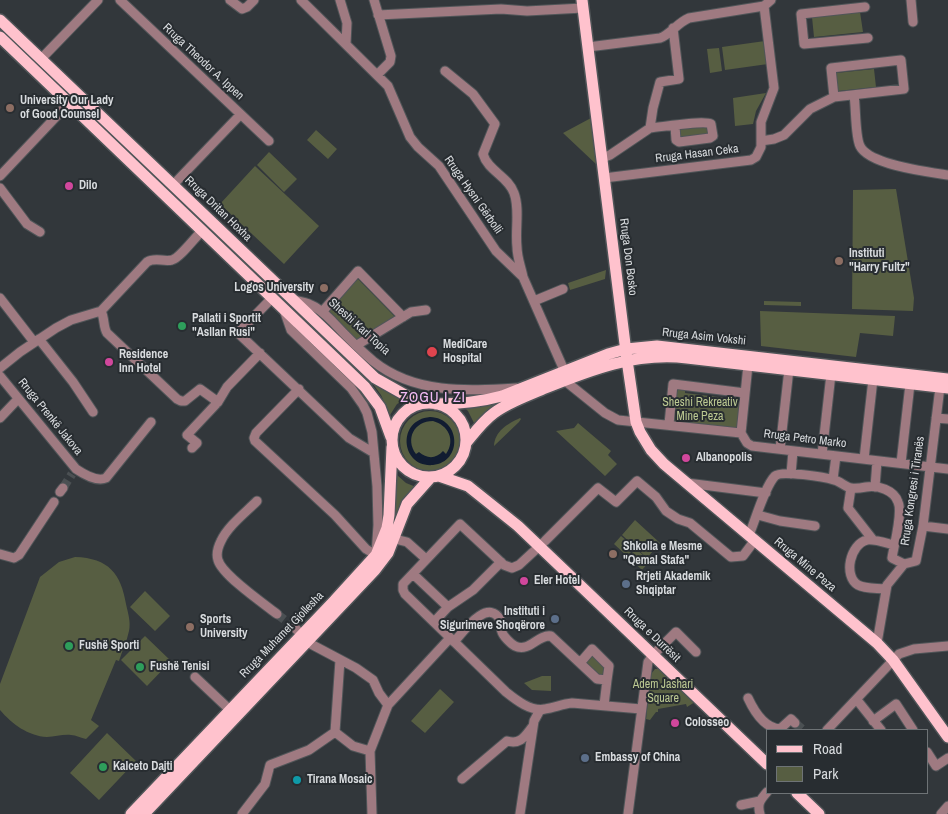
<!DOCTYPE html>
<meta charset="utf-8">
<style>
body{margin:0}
#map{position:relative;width:948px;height:814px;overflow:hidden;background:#32373b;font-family:"Archivo Narrow",sans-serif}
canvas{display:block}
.legend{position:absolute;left:766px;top:729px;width:162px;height:65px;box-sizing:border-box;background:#282d31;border:1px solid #6e7376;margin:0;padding:6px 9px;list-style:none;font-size:15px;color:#d8dbde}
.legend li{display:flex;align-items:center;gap:10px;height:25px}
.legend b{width:25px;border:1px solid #6e7376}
</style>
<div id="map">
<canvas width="948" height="814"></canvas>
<ul class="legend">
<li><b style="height:6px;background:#ffc2cd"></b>Road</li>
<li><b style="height:14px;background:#575e42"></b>Park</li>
</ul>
</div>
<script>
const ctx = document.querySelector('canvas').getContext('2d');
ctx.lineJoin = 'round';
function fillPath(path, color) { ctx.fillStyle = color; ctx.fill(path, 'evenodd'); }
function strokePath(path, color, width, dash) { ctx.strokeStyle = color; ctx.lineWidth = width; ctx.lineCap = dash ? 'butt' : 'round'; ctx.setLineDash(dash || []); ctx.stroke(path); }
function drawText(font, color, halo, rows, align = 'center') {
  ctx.font = font + ' "Archivo Narrow",sans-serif'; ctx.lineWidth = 4; ctx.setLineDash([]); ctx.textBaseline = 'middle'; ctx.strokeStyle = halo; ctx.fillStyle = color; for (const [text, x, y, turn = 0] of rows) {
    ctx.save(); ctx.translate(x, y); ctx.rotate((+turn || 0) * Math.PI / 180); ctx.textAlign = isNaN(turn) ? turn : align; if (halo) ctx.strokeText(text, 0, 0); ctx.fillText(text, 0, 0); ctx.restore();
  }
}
fillPath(new Path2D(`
 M860,12L863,32L814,37L812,17Z
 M765,41L768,64L725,70L722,47Z
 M719,48L722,71L710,73L707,49Z
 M874,69L876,87L838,91L836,73Z
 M766,93L756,111L753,124L735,126L733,98Z
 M591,118L597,165L563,133Z
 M708,125V134L681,137L680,140L679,128Z
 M316,130L337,149L328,159L307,140Z
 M269,152L297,179L284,192L257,165Z
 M255,166L319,226L284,264L220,204Z
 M896,189L914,298L913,311L852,309L853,190Z
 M606,270L605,279L570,290L568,283Z
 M358,279L397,319L357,342L326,312Z
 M764,301L801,302V306L764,305Z
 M760,311L895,316L893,336L860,333L856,357L761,346Z
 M373,384L403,401L397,404L390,415L381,395Z
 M679,388H685V393L734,399L735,395L741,396L738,427L736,429L676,422L674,420L677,392Z
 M511,399L475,425L468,411L463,406Z
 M400 441a30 30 0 1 1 60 0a30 30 0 1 1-60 0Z
 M520,418L521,419L519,422L494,446C495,431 507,424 520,418Z
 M578,423L611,451L608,455L617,464L605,476L556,431L574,428Z
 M397,475L406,483L416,487L407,496L395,515Z
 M635,520L660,543L647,558L622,535Z
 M621,536L635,548L627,556L614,544Z
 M636,549L650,561L642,570L628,557Z
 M75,557C109,558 121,574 126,604C128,613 131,622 129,631C127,641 122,651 119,661L116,660L91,720L99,726L86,739C81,738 76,735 71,735C63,734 55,737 47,737C28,736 12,724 0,710V684L40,577L59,562Z
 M145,591L170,616L155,631L130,607Z
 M145,636L171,661L147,686L121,660Z
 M592,656L604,668L603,676L598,675L586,663Z
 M655,669H660L695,702L687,707L686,704L658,709V712H656L650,720L646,719L651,674Z
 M542,676H551V691L532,690L524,683Z
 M440,689L454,702L425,733L411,721Z
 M107,733L136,761L99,800L70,773Z`), '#575e42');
fillPath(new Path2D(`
 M430,417C461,418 463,462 433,465C401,468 396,420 430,417ZM433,421C448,425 456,440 446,454L443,451C436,459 427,459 419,452L416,454C405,439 414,421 433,421Z`), '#111c31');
strokePath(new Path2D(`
 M63,488L72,474
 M277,614L294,627
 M795,723L803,730`), '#4b5053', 9, [9, 4.5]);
const minor = new Path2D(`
 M120,0L269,141
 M230,0L242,9L247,7L254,0
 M301,0L388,86L410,137L418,147L439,166L496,251L523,277L564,370
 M340,0L347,23L346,44
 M374,0L391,56L390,62L377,75
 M911,0L913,22
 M865,7L801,14L804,44L868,38
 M378,15L501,9L527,11L583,8
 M588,47L660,38C671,34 677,23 689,18L764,6L771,0
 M41,59L98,0
 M445,71L473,94L495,124L483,154C488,171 508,176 514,193C520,209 515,229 517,247C517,257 521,267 523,277
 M854,95C856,107 855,136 860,146C869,165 928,172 948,175
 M650,128C662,127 704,120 711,124L713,136L710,138L679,142L676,140L675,126
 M761,141L774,139L784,135L810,109L834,97L904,89L901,60L831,68L834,97
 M602,158L610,155L650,128L653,108L660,82L679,79L673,28
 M0,176L69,103
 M604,178L751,160L756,157L761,147V122L774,88L764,6
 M173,185L240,115
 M0,188L27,224L40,232
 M0,298L34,342
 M272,298L238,333L349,438L374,453
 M293,300C299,301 306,302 311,305C319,308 326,315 332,321C345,335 359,349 373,361C414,394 466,391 516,388
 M534,301L563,289
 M284,310L291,330L351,388L363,405L367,413L372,432L377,486L378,525L376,555L366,549L335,515L255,441L254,438L256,433L299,389
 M101,311C105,319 103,327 107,333L177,399L181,401H185L200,389L218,402
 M322,312L358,271L403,317
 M39,339L73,382L93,412
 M357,345L411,312L426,310
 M0,368L20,352L56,328L71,320L101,311L147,262C155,257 163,262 172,260C180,258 195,237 202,231
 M0,376L76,469C85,475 97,482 106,478L151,422
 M564,380L605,413L618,420L741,433
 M0,418L18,399
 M936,418L948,419
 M669,424L673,384L745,393
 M741,433L747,443L752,446L948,469
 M741,433L748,365
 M192,448L197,443L187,435L218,402L227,387L260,353
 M780,449L789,369
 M822,454L831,374
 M864,459L873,379
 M901,463L910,384
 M791,474L793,451
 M833,479L836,456
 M687,483L766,493
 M875,487L877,461
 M851,488L848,508L873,540
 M60,492L63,488
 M257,501C245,513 228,526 221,541C218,547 216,554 218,560C222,575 264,604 277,614
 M758,515L780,521L815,526
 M923,526L948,529
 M749,535C755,521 765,486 775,476C781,470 825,477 834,480C840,481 845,487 851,488C856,489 861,488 866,487C878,485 894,490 898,502C903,513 894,545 892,558L904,564
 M395,539L407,542L426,559
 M0,554L14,558L19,555L54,502
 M413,574L448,607
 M885,589C877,588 865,589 858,585C843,576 850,544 867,540C875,539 886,543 894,545
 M434,622L448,607L473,590L501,562
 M294,627L302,635
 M307,642L356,668L373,680L379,693L388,705
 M454,642C463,632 488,596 501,621C502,624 500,628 502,632C503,636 511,644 515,646C529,653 538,634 551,636L597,679L607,680L604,705
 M877,643L887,585L904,564L916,561L923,526L940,387
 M580,663L592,649L609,666L607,680
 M195,677L230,710
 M748,698C754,711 764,728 780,729L791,719L795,723
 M857,700L881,730
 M641,709L572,703C562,704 554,708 545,709C531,712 516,700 506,692L405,594L403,590V584L460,524L504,565L512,568L519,565L545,541L598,488L616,502L637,481L656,497L666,511L678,519L690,523L731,557L743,556L755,540
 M873,721L896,704L913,730
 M827,730L899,654L914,649L948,646
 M335,732L340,660
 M335,732L353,746L370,751
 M927,752L936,766L948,758
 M462,779L507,741C521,745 525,736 533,726
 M741,805L760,801
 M242,814L265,784L270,765L309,750L335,732
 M372,814L370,751L388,705L450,638
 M520,814L534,721L540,710
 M628,814L648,662L653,655L676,632L696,652
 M760,814C757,804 760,800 767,792
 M941,814L948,806`);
const major = new Path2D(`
 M582,0L627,360L636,422L640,432L651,450L664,464L877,643L893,660L948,737
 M0,20L375,378L407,396L427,403
 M0,37L365,387L380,407L391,437
 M392 440a37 37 0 1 1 74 0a37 37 0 1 1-74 0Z
 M436,404C459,404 480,402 502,396L608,354L626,349L657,346L948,379
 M466,443C475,432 483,421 494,413C509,402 527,396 543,389C590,370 635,352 687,358L948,388
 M439,476L468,486L518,526L767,764
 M797,793L819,814
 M131,814L335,600L376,555L387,528L389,515L392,447
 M144,814L375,570L388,553L407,504L431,477`);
strokePath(minor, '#505558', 11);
strokePath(major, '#505558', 14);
strokePath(minor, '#9f7a81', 9);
strokePath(major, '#ffc2cd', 11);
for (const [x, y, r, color] of [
 [10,108,5,"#8d6e63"],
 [69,186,5,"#d1479c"],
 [839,261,5,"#8d6e63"],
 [324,288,5,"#8d6e63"],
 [182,326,5,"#2e9e5b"],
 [432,352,6,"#e0444e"],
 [109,362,5,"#d1479c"],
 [686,458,5,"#d1479c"],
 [613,554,5,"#8d6e63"],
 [524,581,5,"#d1479c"],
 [626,584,5,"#5c6f8a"],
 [555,619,5,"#5c6f8a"],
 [190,627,5,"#8d6e63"],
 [69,646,5,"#2e9e5b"],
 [140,667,5,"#2e9e5b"],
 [675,723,5,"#d1479c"],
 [585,758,5,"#5c6f8a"],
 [103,767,5,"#2e9e5b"],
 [297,780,5,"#0f9aa8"]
]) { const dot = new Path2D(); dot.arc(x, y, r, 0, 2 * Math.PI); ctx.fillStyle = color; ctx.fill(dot); strokePath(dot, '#282d31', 2); }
drawText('12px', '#d8dbde', '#282d31', [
 ["Rruga Theodor A. Ippen",203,62,43],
 ["Rruga Hasan Ceka",697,154,-7],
 ["Rruga Hysni Gërbolli",473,195,55],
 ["Rruga Dritan Hoxha",218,209,44],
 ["Rruga Don Bosko",628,257,83],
 ["Sheshi Karl Topia",359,327,42],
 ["Rruga Asim Vokshi",704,337,6],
 ["Rruga Prenkë Jakova",50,417,51],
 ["Rruga Petro Marko",805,439,7],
 ["Rruga Kongresi i Tiranës",913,491,-82],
 ["Rruga Mine Peza",805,565,40],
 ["Rruga Muhamet Gjollesha",282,635,-46],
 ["Rruga e Durrësit",652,635,44]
]);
drawText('bold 12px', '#d8dbde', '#282d31', [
 ["University Our Lady",20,101],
 ["of Good Counsel",20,115],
 ["Dilo",79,186],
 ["Instituti",849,254],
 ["\"Harry Fultz\"",849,268],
 ["Logos University",314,288,"right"],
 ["Pallati i Sportit",192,319],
 ["\"Asllan Rusi\"",192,333],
 ["MediCare",443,345],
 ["Hospital",443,359],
 ["Residence",119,355],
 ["Inn Hotel",119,369],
 ["Albanopolis",696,458],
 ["Shkolla e Mesme",623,547],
 ["\"Qemal Stafa\"",623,561],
 ["Rrjeti Akademik",636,577],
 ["Shqiptar",636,591],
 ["Eler Hotel",534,581],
 ["Instituti i",545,612,"right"],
 ["Sigurimeve Shoqërore",545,626,"right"],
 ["Sports",200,620],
 ["University",200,634],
 ["Fushë Sporti",79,646],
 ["Fushë Tenisi",150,667],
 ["Colosseo",685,723],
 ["Embassy of China",595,758],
 ["Kalceto Dajti",113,767],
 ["Tirana Mosaic",307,780]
], 'left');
drawText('12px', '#bbc891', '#282d31', [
 ["Sheshi Rekreativ",700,403],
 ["Mine Peza",700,417],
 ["Adem Jashari",663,685],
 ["Square",663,699]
]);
ctx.letterSpacing = '1px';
drawText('15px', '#f1baf5', '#282d31', [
 ["ZOGU I ZI",433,398]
]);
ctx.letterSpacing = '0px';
</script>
